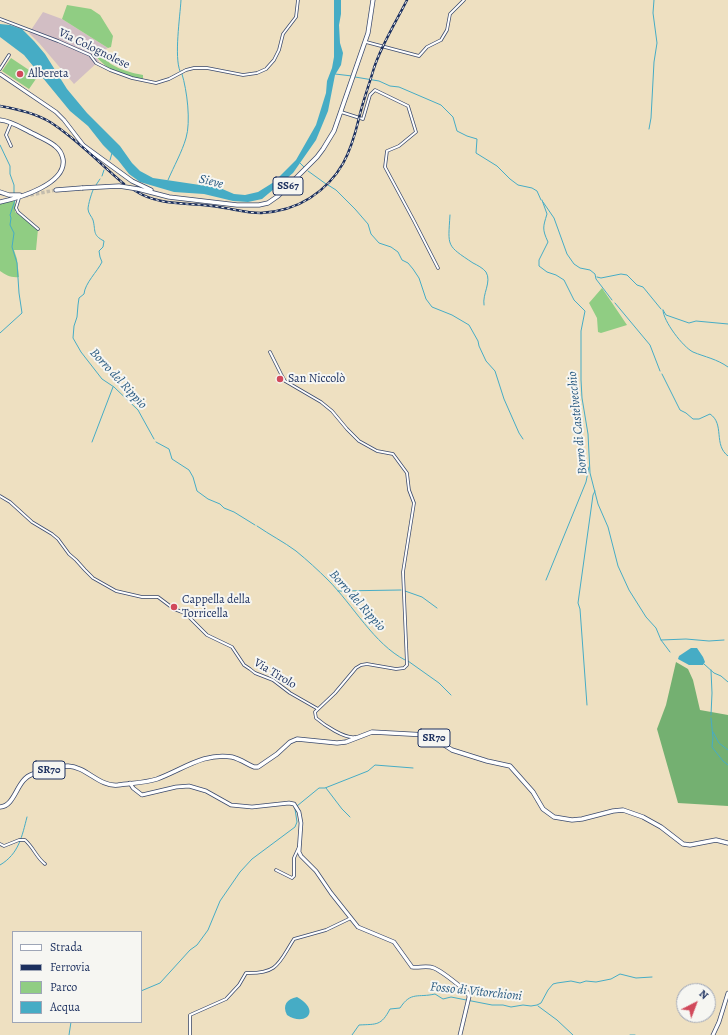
<!DOCTYPE html>
<meta charset="utf-8">
<style>
body{margin:0}
#map{position:relative;width:728px;height:1035px;overflow:hidden;background:#eee0c1;font-family:Alegreya,serif}
canvas{display:block}
.legend{position:absolute;left:12px;top:931px;width:130px;height:92px;box-sizing:border-box;background:#f6f6f2;border:1px solid #9ea6b7;margin:0;padding:5px 7px;list-style:none;font-size:12px;color:#1b2f5e}
.legend li{display:flex;align-items:center;gap:8px;height:20px}
.legend b{width:20px;border:1px solid #9ea6b7}
.north{position:absolute;left:676px;top:983px;width:40px;height:40px;box-sizing:border-box;background:#f6f6f2;border:1px solid #9ea6b7;border-radius:50%;rotate:42deg;font-size:11px;font-weight:700;line-height:16px;text-align:center;color:#1b2f5e}
.north::after{content:'';display:block;margin:auto;width:14px;height:18px;background:#d1495b;clip-path:polygon(50% 0,100% 100%,50% 72%,0 100%)}
</style>
<div id="map">
<canvas width="728" height="1035"></canvas>
<ul class="legend">
<li><b style="height:5px;background:#fff"></b>Strada</li>
<li><b style="height:5px;background:#1b2f5e"></b>Ferrovia</li>
<li><b style="height:11px;background:#90cd83"></b>Parco</li>
<li><b style="height:11px;background:#46acc5"></b>Acqua</li>
</ul>
<div class="north">N</div>
</div>
<script>
const ctx = document.querySelector('canvas').getContext('2d');
ctx.lineJoin = 'round';
function fillPath(path, color) { ctx.fillStyle = color; ctx.fill(path, 'evenodd'); }
function strokePath(path, color, width, dash) { ctx.strokeStyle = color; ctx.lineWidth = width; ctx.lineCap = dash ? 'butt' : 'round'; ctx.setLineDash(dash || []); ctx.stroke(path); }
function drawText(font, color, halo, rows, align = 'center') {
  ctx.font = font + ' Alegreya,serif'; ctx.lineWidth = 4; ctx.setLineDash([]); ctx.textBaseline = 'middle'; ctx.strokeStyle = halo; ctx.fillStyle = color; for (const [text, x, y, turn = 0] of rows) {
    ctx.save(); ctx.translate(x, y); ctx.rotate((+turn || 0) * Math.PI / 180); ctx.textAlign = isNaN(turn) ? turn : align; if (halo) ctx.strokeText(text, 0, 0); ctx.fillText(text, 0, 0); ctx.restore();
  }
}
fillPath(new Path2D(`
 M43,12L62,19L108,48L94,55L99,61L74,84L39,43L29,33Z`), '#d2bec4');
fillPath(new Path2D(`
 M67,5L91,9L100,15L113,36L111,47L108,48L62,19Z
 M103,53C105,67 132,73 143,75V81L110,70L94,55Z
 M11,58L38,76L29,89L2,71Z
 M11,200L15,201V212L38,229L36,250H14L17,259L19,277C11,278 6,275 0,271V202Z
 M602,288L627,325L601,333L598,332L597,318L589,303Z`), '#90cd83');
fillPath(new Path2D(`
 M676,662L688,669L693,680L700,710L728,715V806L678,803L657,729L666,705Z`), '#74b071');
fillPath(new Path2D(`
 M334,0H341V14L339,25L340,43L343,53L341,65L335,75L328,111L316,140L293,173L262,199L248,202L233,201L204,194L174,192L140,182L129,174L118,160L103,145L88,126L70,111L24,55L0,37V24L10,25L22,29L34,41L45,54L67,89L87,113L120,146L132,163L140,171L153,178L220,188L234,194L245,195L258,192L274,182L296,160L316,125L326,93L327,81L332,68L334,57Z
 M691,648H697L703,657L705,662L703,665H689L678,659L679,656Z
 M297,997C322,1011 305,1027 287,1015C282,1005 287,999 297,997Z`), '#46acc5');
strokePath(new Path2D(`
 M180,71C174,57 180,17 181,0
 M335,74L352,76
 M355,77L379,81L390,86L399,87L441,105L453,117L457,131L467,136L477,139L476,153L497,166L510,179L518,185L532,188L537,191L541,200
 M649,129L651,118L654,62L657,43L653,13L654,0
 M0,145L10,166V174L14,185V193
 M110,160L112,153
 M299,162L304,167
 M308,171L326,184
 M102,176L104,170
 M168,180C174,166 182,152 186,138C191,122 187,90 182,74
 M96,185L100,179
 M328,185L336,190L355,209L368,224L371,234L379,243L391,247L398,252L402,260L408,263L413,269L419,278L426,299L432,307L452,315L469,325L478,341L479,346L486,361L495,371L504,399L519,433L523,439
 M94,188C92,191 88,205 88,209C88,213 92,217 93,220C96,231 92,235 104,241L103,247L99,251L100,257L102,262C97,272 85,283 84,294L79,298L78,305L77,317L74,326L73,338L81,352L102,379L114,387L138,410L154,439
 M542,200L547,214C543,227 542,229 548,242L539,260V266L547,272L556,275L564,280L574,300L585,311L581,331V380L582,398L588,434L590,473L598,504L608,527L618,566L629,590L646,617L656,628L661,640L670,652
 M543,202L554,218L567,254L574,264L580,268L590,270L595,274L596,279L612,300
 M450,215C448,247 446,245 473,263C477,265 483,268 486,272C492,282 482,294 484,305
 M597,277L601,278L621,274L627,275L637,285L643,287L661,309
 M615,303L650,345L660,371
 M663,310C663,321 683,347 693,352C705,357 717,359 728,367
 M663,310L666,315L689,323L696,321L728,324
 M0,333L22,313L19,293L17,263L12,247L14,233L10,225L11,218L10,215L15,200
 M662,374L680,410L686,413L693,419H699L710,414C725,424 713,445 728,456
 M92,442L113,387
 M156,442L169,449L172,459L189,470L193,477L197,491L208,499L220,504L224,508L234,512L255,525
 M257,526C270,535 284,542 296,551C307,560 318,570 328,580C353,605 374,644 405,660
 M546,580L586,482L589,467
 M338,591L401,590
 M405,591L422,597L437,608
 M661,640L686,639L709,641L724,640
 M408,661L439,683L451,695
 M704,664L714,673L721,676L728,682
 M711,670L712,693L711,715
 M587,705L580,609L578,603L593,495L595,491
 M711,718L713,738L712,747L723,761L728,765
 M713,732L719,743L728,750
 M326,788L342,809L350,817
 M297,806L319,788H325L368,771L375,765L413,768
 M0,865C19,854 22,836 27,817
 M141,991L160,983L190,950L197,945L208,930L220,901L240,872L252,859L295,827L297,822L295,809
 M538,1006L557,1020L573,1035
 M69,1035L71,1022
 M352,1035L359,1025C377,1024 381,1026 390,1009L400,1008C411,991 418,998 435,994L443,999L451,997L492,1005H503L511,1007L523,1005L531,1006L537,1005L541,1003L548,990L553,984L557,983L571,981L580,983L586,981L596,982L611,979L620,974L636,978L652,977
 M630,1035H635`), '#46acc5', 1);
strokePath(new Path2D(`
 M25,196L56,190`), '#c4bdad', 3.5, [3.5, 2]);
const minor = new Path2D(`
 M0,19L58,41L90,55L96,63L110,70L132,78L156,83L169,79L186,70L194,68H207L243,75L257,73L266,69L274,60L279,50L283,34L296,17L298,0
 M366,42L419,56L427,47L441,40L447,30L450,14L464,0
 M0,69L9,55
 M341,112L363,119L370,95L375,90L408,106L416,132L399,146L387,151L385,167L414,221L438,268
 M11,146L6,135L11,123
 M19,198L16,208L18,212L38,229
 M270,352L281,374L285,381L321,402L332,411L347,429L359,441L377,451L393,454L407,473L409,490L414,503L403,572L407,665L404,668L396,669L367,664L361,665L356,668L335,693L315,712L316,718C324,725 345,739 355,737
 M0,496L10,502L32,522L52,534L58,539L69,554L76,560L85,570L93,578L116,591L142,597H158L174,609L185,613L207,635L232,647L244,665L250,669L255,673L273,680L290,693L318,709
 M0,844L4,846L19,840H25C34,848 36,857 45,864
 M276,870L292,878L294,876V858L299,847
 M190,1035V1015L226,999L239,985L246,973C279,974 279,962 294,939L326,930L351,918`);
const tertiary = new Path2D(`
 M0,74L56,112L64,120L84,146
 M713,1035L719,1022L728,993`);
const secondary = new Path2D(`
 M130,783L133,788L142,795L176,787L189,786L206,791L231,805L252,807L289,803L294,804L299,812L301,823L299,852L301,856L316,871L331,893L358,927L394,942L412,967C420,968 427,965 434,968C443,972 461,987 468,993L469,997L460,1035`);
const primary = new Path2D(`
 M0,120C12,121 23,129 34,134C41,138 49,141 55,146C59,149 62,154 63,159C67,184 19,198 0,202
 M84,146L132,181L151,190
 M138,189L169,197L237,205H259L268,203L278,196L317,157L323,149L334,131L368,33L373,0
 M56,190L82,188
 M0,192L9,195H20
 M0,807C16,806 16,779 33,774C44,771 56,766 68,766C87,767 99,787 118,785C131,783 145,783 157,779C182,770 204,752 232,757C240,759 247,764 254,767H258L277,754L290,742L297,739L337,743L346,742L372,732L427,735L432,737L452,750L487,761L510,766L533,792L543,809L554,817L572,820L582,819L613,811L623,810L643,817L661,827L683,844L690,845L716,840L728,843`);
strokePath(minor, '#3b4a6d', 3.5);
strokePath(tertiary, '#3b4a6d', 4.5);
strokePath(secondary, '#3b4a6d', 4.5);
strokePath(primary, '#3b4a6d', 5);
strokePath(minor, '#fff', 2);
strokePath(tertiary, '#fff', 3);
strokePath(secondary, '#fff', 3);
strokePath(primary, '#fff', 3.5);
const rail = new Path2D(`
 M0,106C17,109 35,113 50,122C77,139 100,164 124,184
 M134,190C159,207 190,202 219,207C233,209 247,213 261,213C278,212 296,207 310,198C341,178 351,152 359,118C363,101 369,85 374,68C382,44 396,22 407,0`);
strokePath(rail, '#1b2f5e', 2.5);
strokePath(rail, '#f6f6f2', 1, [3]);
const primaryBridge = new Path2D(`
 M82,188L119,186L138,189`);
strokePath(primaryBridge, '#3b4a6d', 5, []);
strokePath(primaryBridge, '#fff', 3.5);
for (const [x, y, r, color] of [
 [20,74,4,"#d1495b"],
 [280,379,4,"#d1495b"],
 [174,607,4,"#d1495b"]
]) { const dot = new Path2D(); dot.arc(x, y, r, 0, 2 * Math.PI); ctx.fillStyle = color; ctx.fill(dot); strokePath(dot, '#f6f6f2', 1.5); }
for (const [x, y, w] of [
 [288,186,30],
 [434,738,32],
 [49,770,32]
]) { const box = new Path2D(); box.roundRect(x - w / 2, y - 9, w, 18, 3); ctx.fillStyle = '#f6f6f2'; ctx.fill(box); strokePath(box, '#1b2f5e', 1); }
drawText('bold 11px', '#1b2f5e', null, [
 ["SS67",288,186],
 ["SR70",434,738],
 ["SR70",49,770]
]);
drawText('12px', '#1b2f5e', '#f6f6f2', [
 ["Via Colognolese",94,49,26],
 ["Via Tirolo",275,674,31]
]);
drawText('12px', '#1b2f5e', '#f6f6f2', [
 ["Albereta",28,74],
 ["San Niccolò",288,379],
 ["Cappella della",182,600],
 ["Torricella",182,614]
], 'left');
drawText('italic 13px', '#2a5b82', '#f6f6f2', [
 ["Sieve",211,182,14],
 ["Borro del Rippio",118,379,47],
 ["Borro di Castelvecchio",578,423,-96],
 ["Borro del Rippio",357,601,48],
 ["Fosso di Vitorchioni",476,992,6]
]);
</script>
